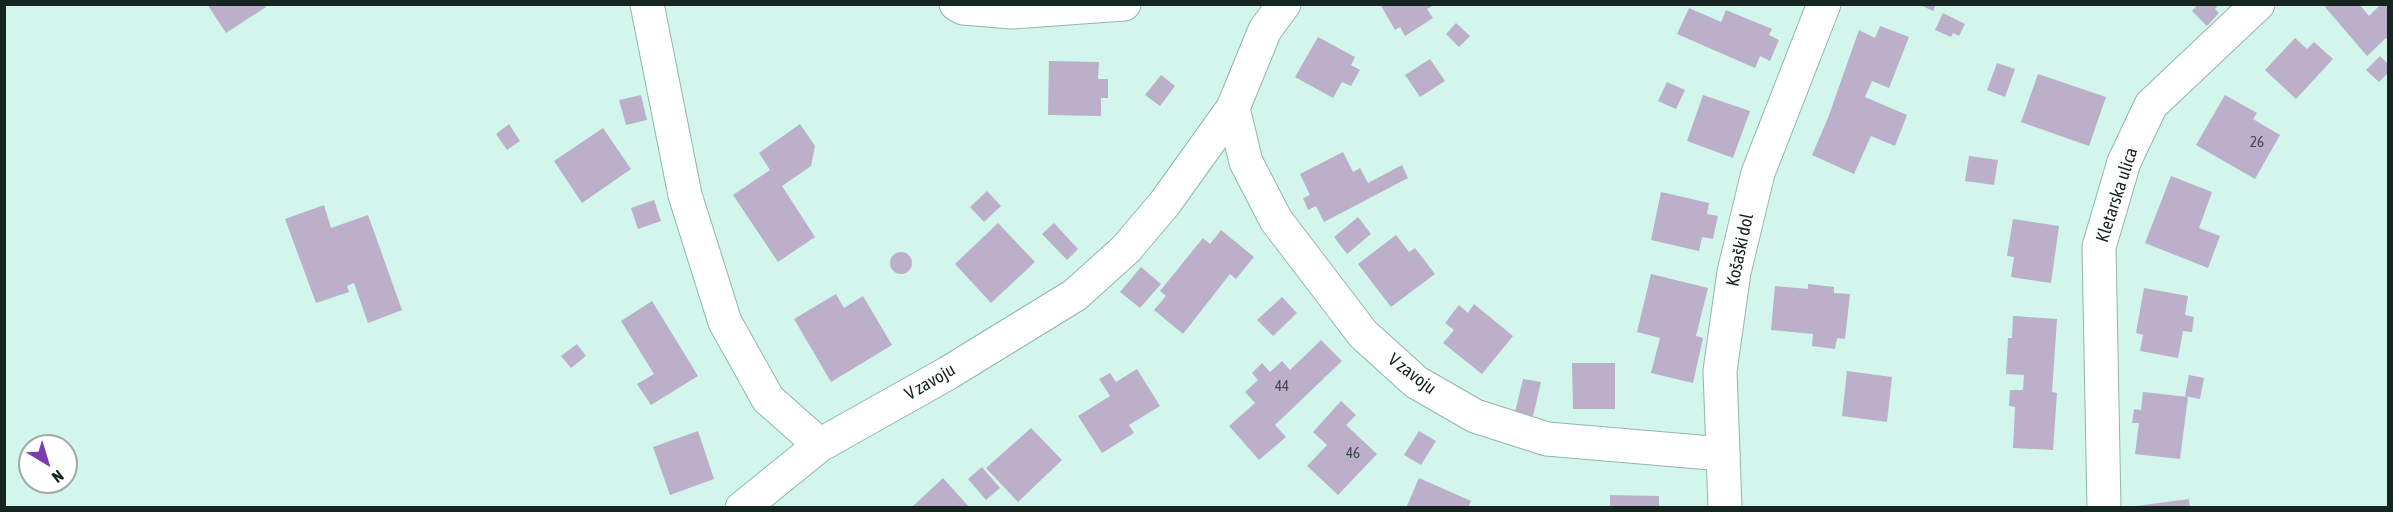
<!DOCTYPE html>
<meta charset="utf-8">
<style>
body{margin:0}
#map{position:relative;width:2393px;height:512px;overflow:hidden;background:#d2f6eb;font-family:"Asap Condensed",sans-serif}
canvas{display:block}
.frame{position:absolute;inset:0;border:6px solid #172521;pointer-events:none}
.north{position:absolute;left:18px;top:434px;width:60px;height:60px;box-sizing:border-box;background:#fff;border:2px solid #a2a8a6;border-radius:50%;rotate:142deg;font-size:16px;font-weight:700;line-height:24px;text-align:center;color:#172521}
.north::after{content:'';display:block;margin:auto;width:21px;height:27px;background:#7d3bb0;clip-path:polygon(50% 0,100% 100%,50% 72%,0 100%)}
</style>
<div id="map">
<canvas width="2393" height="512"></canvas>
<div class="frame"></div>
<div class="north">N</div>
</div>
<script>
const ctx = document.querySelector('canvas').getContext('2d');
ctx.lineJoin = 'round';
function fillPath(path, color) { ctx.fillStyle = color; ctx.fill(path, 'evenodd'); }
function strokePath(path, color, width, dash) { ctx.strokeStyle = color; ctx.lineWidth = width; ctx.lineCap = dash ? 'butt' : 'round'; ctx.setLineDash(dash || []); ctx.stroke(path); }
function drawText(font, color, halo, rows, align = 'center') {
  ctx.font = font + ' "Asap Condensed",sans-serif'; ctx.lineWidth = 4.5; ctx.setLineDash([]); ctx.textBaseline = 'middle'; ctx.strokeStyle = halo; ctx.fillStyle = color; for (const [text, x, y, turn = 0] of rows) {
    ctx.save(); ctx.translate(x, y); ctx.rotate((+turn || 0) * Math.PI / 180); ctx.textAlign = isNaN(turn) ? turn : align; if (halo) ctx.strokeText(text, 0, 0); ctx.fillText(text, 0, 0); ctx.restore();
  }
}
fillPath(new Path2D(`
 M207,4H264L266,7L226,33Z
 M1380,4H1436L1427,9L1433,18L1405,36L1400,27L1395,30Z
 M1918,4H1936L1933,11Z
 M2198,4H2219L2215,9L2219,13L2207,26L2192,11Z
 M2328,4H2359L2369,16L2381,4H2388V41L2386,38L2367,56L2325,7Z
 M1689,8L1721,22L1726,10L1772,29L1769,35L1779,40L1770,61L1760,56L1755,68L1677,34Z
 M1943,13L1965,24L1959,36L1953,33L1951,37L1935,30Z
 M1456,23L1470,36L1459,47L1446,34Z
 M1880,26L1909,37L1889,88L1872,81L1865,97L1907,115L1895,146L1871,136L1854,174L1812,155L1828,118L1859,30L1875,38Z
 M1318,37L1355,57L1351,65L1360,70L1351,86L1342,82L1333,98L1295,77Z
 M2295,38L2307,49L2314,42L2333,59L2296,99L2265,70Z
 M2380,56L2388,64V73L2379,82L2366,70Z
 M1430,59L1445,81L1420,97L1405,75Z
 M1049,61L1099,62L1098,79H1108V98H1101V116L1048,115Z
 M1997,63L2015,69L2005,97L1987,90Z
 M2038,74L2106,97L2089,146L2021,122Z
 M1161,75L1175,86L1160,106L1145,95Z
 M1667,82L1685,90L1676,109L1658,101Z
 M641,95L647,120L626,125L619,100Z
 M1703,95L1750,111L1733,158L1687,141Z
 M2225,95L2257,113L2253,119L2280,135L2255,179L2196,145Z
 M509,124L520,141L507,150L496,134Z
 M800,124L815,146L811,166L782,186L815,237L778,262L733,195L770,170L759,153Z
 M603,128L631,169L582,203L554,161Z
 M1343,152L1353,172L1360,168L1368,183L1402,165L1408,178L1324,222L1316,206L1308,210L1303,198L1310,195L1300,174Z
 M1969,156L1998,160L1994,185L1965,181Z
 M2171,176L2212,192L2199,228L2220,236L2208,268L2145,243Z
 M987,191L1001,206L984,222L970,207Z
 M1661,192L1709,203L1707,214L1718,216L1713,239L1702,237L1699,251L1651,240Z
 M654,200L661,221L638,229L631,208Z
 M324,205L331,228L368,215L402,310L368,323L354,283L347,286L349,292L316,303L285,219Z
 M1358,217L1371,234L1347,254L1334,237Z
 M2013,219L2059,226L2051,283L2011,277L2014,257L2007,256Z
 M998,223L1035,262L991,303L955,264Z
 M1054,223L1078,249L1067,260L1042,234Z
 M1221,230L1254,257L1236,279L1230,274L1183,334L1154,310L1166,296L1160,291L1203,238L1210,244Z
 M1396,235L1409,252L1415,248L1435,274L1391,307L1358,264Z
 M890 263a11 11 0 1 1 22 0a11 11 0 1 1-22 0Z
 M1141,267L1161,284L1140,308L1120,292Z
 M1651,274L1708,288L1696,336L1703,338L1693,383L1651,373L1660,338L1637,332Z
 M1808,284L1834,287V293L1850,294L1845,339L1837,338L1835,349L1812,346L1813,334L1771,330L1775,286L1808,289Z
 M2144,288L2188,296L2185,315L2194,317L2192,332L2183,331L2178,358L2140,351L2143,335L2136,333Z
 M836,294L844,308L863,296L892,345L831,382L794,319Z
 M1282,297L1297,313L1273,336L1257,320Z
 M652,301L698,376L651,405L637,384L654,374L621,321Z
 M1474,304L1513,336L1482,374L1443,343L1454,330L1445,323L1459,305L1468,313Z
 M2013,316L2057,319L2052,392L2057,393L2053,450L2013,448L2015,407L2009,406L2010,390H2023L2024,375L2006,374L2008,338H2012Z
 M1321,340L1342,361L1275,425L1286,437L1259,460L1229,426L1255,403L1245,392L1258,380L1252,373L1262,363L1270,372L1282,361L1290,370Z
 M577,344L586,356L571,368L561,356Z
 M1572,363H1615V409H1573Z
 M1137,369L1160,406L1129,425L1134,433L1102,453L1078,416L1110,396L1099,379L1110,373L1116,382Z
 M1847,371L1892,377L1887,422L1842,416Z
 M2189,375L2204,378L2200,399L2185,396Z
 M1523,379L1541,382L1533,416L1515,412Z
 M2143,392L2188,397L2180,459L2135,454L2139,423H2132L2134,409L2141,410Z
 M1341,401L1356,415L1346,425L1377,454L1338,495L1307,466L1327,445L1313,432Z
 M1031,428L1062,460L1018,502L986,468Z
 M698,431L714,479L670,495L653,447Z
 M1419,431L1436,441L1421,465L1404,455Z
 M982,467L1000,488L986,500L968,479Z
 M943,478L970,508H911Z
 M1419,478L1471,501L1468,508H1406Z
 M1610,495L1659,496V508H1610Z
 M2189,499L2190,508H2136V506Z`), '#bcafca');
const street = new Path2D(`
 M647,4L685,195L725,322L768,399L820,445
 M956,4L963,8L1012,12L1124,4
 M1233,108L1246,162L1276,220L1363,334L1416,382L1475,416L1547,439L1723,454
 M742,508L820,445L948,373L1075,295L1126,249L1165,203L1233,108L1265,30L1284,4
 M2104,508L2099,247L2124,162L2151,105L2258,4`);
const secondary = new Path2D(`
 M1725,508L1720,371L1734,272L1758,173L1824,4`);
strokePath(street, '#93b6ab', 35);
strokePath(secondary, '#93b6ab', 35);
strokePath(street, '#fff', 33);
strokePath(secondary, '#fff', 33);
drawText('15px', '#40484b', null, [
 ["26",2257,142],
 ["44",1282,386],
 ["46",1353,453]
]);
drawText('18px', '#172521', '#fff', [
 ["Kletarska ulica",2117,195,-72],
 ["Košaški dol",1740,250,-78],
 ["V zavoju",1412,374,37],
 ["V zavoju",930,382,-30]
]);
</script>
